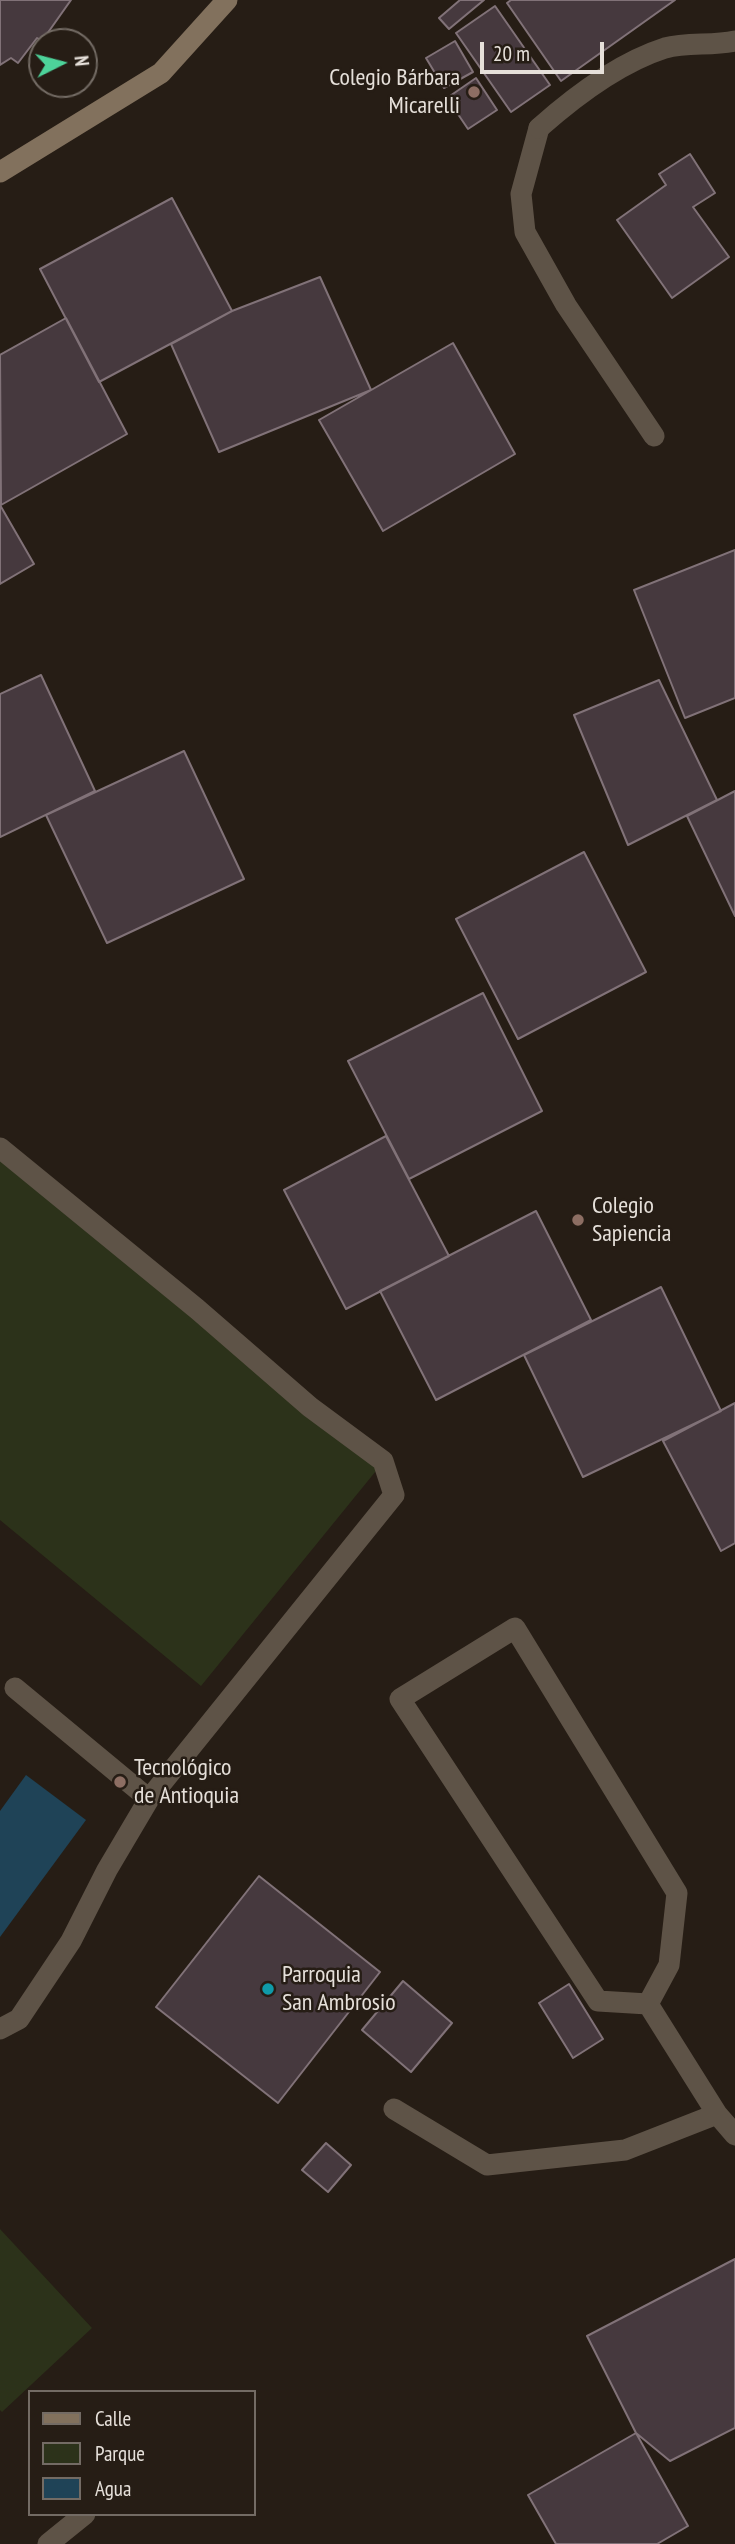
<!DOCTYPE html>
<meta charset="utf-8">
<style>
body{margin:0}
#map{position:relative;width:735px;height:2544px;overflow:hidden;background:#261d15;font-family:"PT Sans Narrow",sans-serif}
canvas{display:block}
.legend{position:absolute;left:28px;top:2390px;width:228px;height:126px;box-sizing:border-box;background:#261d15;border:2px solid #736b64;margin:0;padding:9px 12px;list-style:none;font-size:21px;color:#e6e0da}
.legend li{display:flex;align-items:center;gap:14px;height:35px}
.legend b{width:35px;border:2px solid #736b64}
.north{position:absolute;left:28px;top:28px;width:70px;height:70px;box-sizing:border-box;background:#261d15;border:2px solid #736b64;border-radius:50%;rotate:84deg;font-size:19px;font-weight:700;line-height:28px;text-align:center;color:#e6e0da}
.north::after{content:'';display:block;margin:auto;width:24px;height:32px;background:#4dd39a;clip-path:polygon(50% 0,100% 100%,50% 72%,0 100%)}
.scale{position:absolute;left:480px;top:42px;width:124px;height:32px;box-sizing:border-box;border:4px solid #e6e0da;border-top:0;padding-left:9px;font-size:21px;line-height:24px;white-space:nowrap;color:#e6e0da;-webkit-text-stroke:5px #261d15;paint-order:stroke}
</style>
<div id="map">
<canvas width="735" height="2544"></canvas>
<ul class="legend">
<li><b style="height:9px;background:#82715d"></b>Calle</li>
<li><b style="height:19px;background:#2c321a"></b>Parque</li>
<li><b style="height:19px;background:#1f4357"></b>Agua</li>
</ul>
<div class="north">N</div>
<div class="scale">20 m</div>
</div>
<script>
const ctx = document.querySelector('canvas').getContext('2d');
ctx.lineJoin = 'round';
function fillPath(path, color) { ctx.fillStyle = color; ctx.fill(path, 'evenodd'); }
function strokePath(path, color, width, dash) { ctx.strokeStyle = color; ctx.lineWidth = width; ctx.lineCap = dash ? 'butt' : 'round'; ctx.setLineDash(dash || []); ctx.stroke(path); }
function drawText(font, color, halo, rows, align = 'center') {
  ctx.font = font + ' "PT Sans Narrow",sans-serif'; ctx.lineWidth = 5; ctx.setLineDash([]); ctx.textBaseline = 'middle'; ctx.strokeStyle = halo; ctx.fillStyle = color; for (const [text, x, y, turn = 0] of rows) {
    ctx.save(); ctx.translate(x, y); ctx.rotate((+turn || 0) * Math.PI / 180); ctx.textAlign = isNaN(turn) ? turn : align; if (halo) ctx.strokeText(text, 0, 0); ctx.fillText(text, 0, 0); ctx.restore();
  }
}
fillPath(new Path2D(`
 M0,1153L380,1466L201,1686L0,1520Z
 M0,2229L92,2328L2,2412L0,2410Z`), '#2c321a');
fillPath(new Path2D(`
 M26,1775L86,1820L0,1937V1811Z`), '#1f4357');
const building = new Path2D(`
 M0,0H71L42,41L37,38L18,63L11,58L0,65Z
 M460,0H484L449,29L439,18Z
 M511,0H675L561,81L507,3Z
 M495,6L550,85L511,112L456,33Z
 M455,41L473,72L444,88L426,58Z
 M476,78L497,110L468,129L447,98Z
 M690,154L715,193L693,207L729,257L672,298L617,220L666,185L659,174Z
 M172,198L232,311L99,382L40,269Z
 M320,277L371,390L219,452L171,344L232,311Z
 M66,318L127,434L1,505L0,355Z
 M453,343L515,454L383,531L319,420Z
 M0,505L34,564L0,584Z
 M735,550V698L685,718L634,590Z
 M41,675L95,791L0,837V694Z
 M659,680L717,800L628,845L574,715Z
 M184,751L244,879L107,943L46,815Z
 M735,791V916L687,816Z
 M584,852L646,972L518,1039L456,919Z
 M483,993L542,1111L409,1179L348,1061Z
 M386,1136L449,1256L346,1309L284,1190Z
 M536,1211L591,1320L436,1400L380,1291Z
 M661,1287L721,1411L583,1477L524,1355Z
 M735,1403V1543L721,1551L663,1441Z
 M259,1876L380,1972L278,2103L156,2007Z
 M403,1981L452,2023L411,2072L362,2030Z
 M569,1984L603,2039L573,2058L539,2003Z
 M326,2143L351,2165L328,2192L302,2170Z
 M735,2259V2428L670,2461L636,2433L587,2336Z
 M636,2433L688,2526L657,2544H556L528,2495Z`);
fillPath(building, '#46393e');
strokePath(building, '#817278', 2);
strokePath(new Path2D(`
 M539,128L521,194L525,232L566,305L654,436
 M0,1148L197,1309L310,1407L383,1461L394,1495L149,1799L107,1870L71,1941L19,2019L0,2029
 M15,1688L149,1799
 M648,2004L598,2001L400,1699L515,1628L677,1893L669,1965L648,2004L717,2114L735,2135
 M394,2109L487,2165L625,2150L717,2114
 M48,2544L85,2514`), '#5e5347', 21);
strokePath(new Path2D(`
 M539,128C575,96 618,63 665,48C687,42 712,46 735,41`), '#5e5347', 21);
strokePath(new Path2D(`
 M0,172L161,73L227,0`), '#82715d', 21);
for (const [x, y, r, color] of [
 [474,92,7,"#8d6e63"],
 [578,1220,7,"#8d6e63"],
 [120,1782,7,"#8d6e63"],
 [268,1989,7,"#0f9aa8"]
]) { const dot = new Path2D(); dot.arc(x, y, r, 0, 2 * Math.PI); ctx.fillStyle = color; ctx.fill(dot); strokePath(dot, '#261d15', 2.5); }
drawText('24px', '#e6e0da', '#261d15', [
 ["Colegio Bárbara",460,78,"right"],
 ["Micarelli",460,106,"right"],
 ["Colegio",592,1206],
 ["Sapiencia",592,1234],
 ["Tecnológico",134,1768],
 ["de Antioquia",134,1796],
 ["Parroquia",282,1975],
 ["San Ambrosio",282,2003]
], 'left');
</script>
